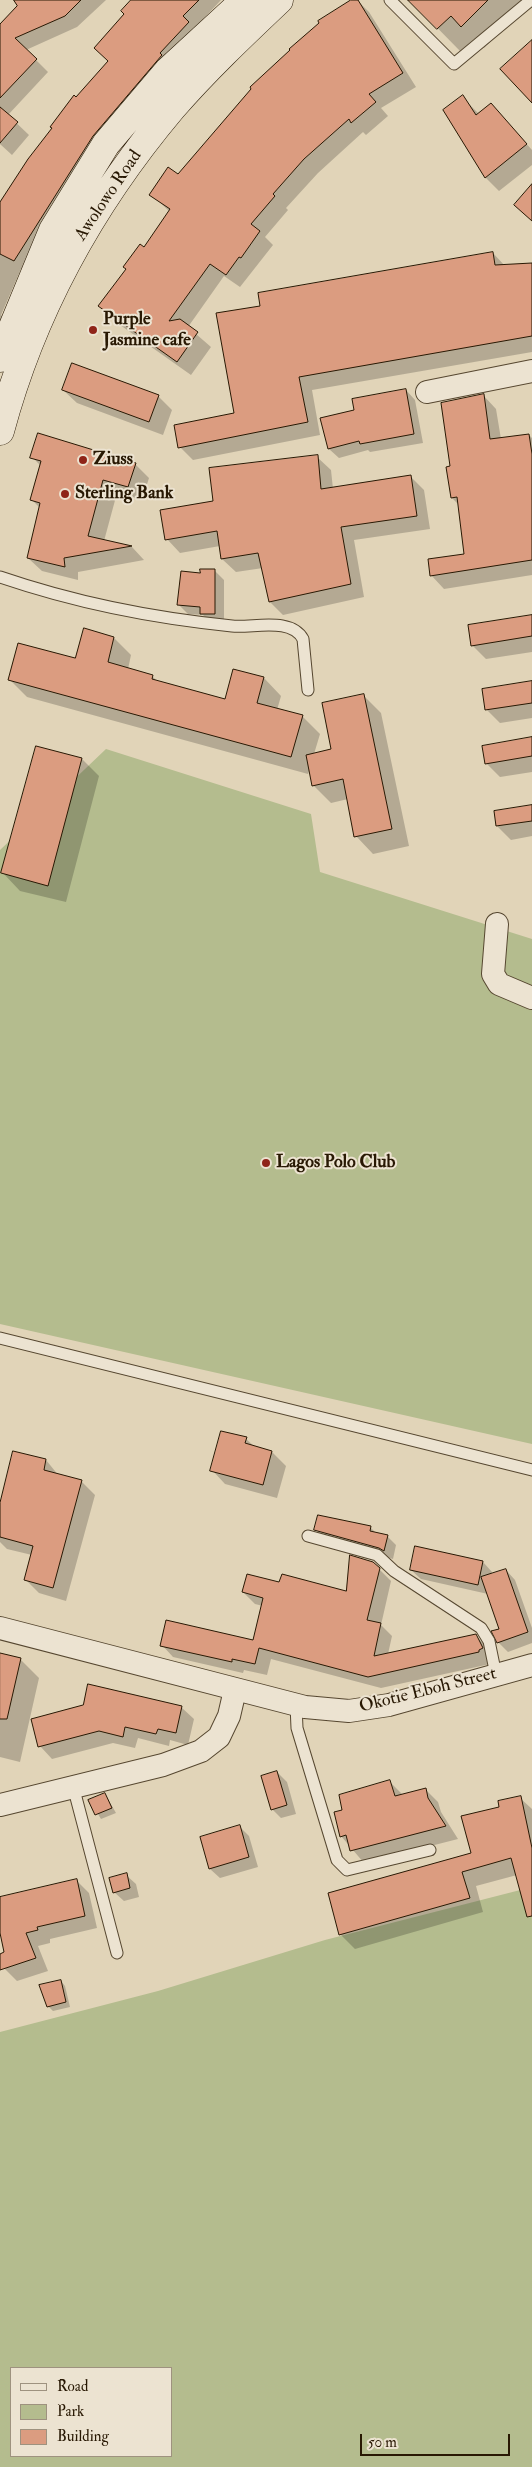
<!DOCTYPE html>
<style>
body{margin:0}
#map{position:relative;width:532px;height:2467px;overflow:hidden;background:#e1d4b8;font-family:"IM FELL Double Pica",serif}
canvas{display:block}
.legend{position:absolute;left:10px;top:2367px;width:162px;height:90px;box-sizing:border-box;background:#ece3d1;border:1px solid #9e927f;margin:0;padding:6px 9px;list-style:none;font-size:15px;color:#281803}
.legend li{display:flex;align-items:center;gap:10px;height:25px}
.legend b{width:25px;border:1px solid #9e927f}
.scale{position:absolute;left:360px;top:2434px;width:150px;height:22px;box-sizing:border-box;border:2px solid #281803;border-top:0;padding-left:6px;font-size:15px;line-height:18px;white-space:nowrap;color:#281803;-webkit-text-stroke:4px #ece3d1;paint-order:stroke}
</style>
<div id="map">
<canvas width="532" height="2467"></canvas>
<ul class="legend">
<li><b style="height:6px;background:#ece3d1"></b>Road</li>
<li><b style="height:14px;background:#b4bc8e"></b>Park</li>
<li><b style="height:14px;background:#db9c80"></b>Building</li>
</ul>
<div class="scale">50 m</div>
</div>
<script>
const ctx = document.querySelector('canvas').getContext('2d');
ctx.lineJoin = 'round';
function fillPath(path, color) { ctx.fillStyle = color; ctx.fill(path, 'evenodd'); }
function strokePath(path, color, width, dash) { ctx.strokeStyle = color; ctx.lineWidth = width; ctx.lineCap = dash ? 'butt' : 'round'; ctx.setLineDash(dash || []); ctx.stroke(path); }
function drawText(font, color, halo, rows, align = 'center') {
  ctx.font = font + ' "IM FELL Double Pica",serif'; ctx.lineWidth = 4; ctx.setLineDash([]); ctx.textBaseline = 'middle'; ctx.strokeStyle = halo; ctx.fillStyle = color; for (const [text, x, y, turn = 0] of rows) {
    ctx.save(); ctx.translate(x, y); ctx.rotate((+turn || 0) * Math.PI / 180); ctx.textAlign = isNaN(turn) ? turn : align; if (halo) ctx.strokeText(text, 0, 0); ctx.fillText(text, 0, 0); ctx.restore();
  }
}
fillPath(new Path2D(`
 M106,749L311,814L320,872L532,939V1444L0,1324V850Z
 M532,1887V2467H0V2032L158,1991L325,1940ZM11,2368H171V2456H11Z`), '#b4bc8e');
fillPath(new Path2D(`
 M27,0H106L77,27L26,50L48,72L8,115L29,135L12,155L0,144V27Z
 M133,0H221L194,29L26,272L21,269L1,315L12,326L0,356V204L76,98L109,62L126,14Z
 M354,0H357L369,12L416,87L381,108L388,116L366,135L363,132L318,173L286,208L288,210L265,237L273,245L240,287L224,276L188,327L211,347L191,375L113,320L100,306L170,212L151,194L178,175Z
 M410,0H532V2L484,48L474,39L460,51Z
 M462,97L479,114L491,104L532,150V165L499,191L486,178L445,110Z
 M493,253L505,266L532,264V352L312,390L320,435L193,460L180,447L235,414L262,307Z
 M63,390L158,396L172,410L163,435L77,403Z
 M406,390L415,400L423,443L370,452L368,450L339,458L329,449L355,411Z
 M483,395L496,409L501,439L529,435L532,438V575L444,589L431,575L466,555L459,505L452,498L451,467Z
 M32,457L135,464L149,478L142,500L117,493L104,541L132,547L144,560L78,572V580L42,571L28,558L40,508L32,500L46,471Z
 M317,457L331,470L333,489L411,477L424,490L430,529L354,540L364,597L283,615L270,602L263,568L236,572L222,559L220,546L180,553L167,539L214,502Z
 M215,571L224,580V623H211L203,615L188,614L178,604Z
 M532,617V652L486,659L472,645Z
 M114,638L131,655L128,669L152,676L159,683L226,701L264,678L281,696L277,710L302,716L320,734L314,754L333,750L364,696L381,713L409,846L373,854L356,836L348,799L331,803L313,785L310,769L308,774L27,697L10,680L76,660Z
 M532,682V718L500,723L486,709Z
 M532,739V772L500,777L486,763Z
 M82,759L99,776L66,902L20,891L3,873Z
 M532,807V836L511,840L497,826Z
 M246,1439L255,1447L272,1452L286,1466L277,1498L225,1484L212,1470Z
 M14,1452L46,1460L59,1476L81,1481L95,1495L66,1601L39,1593L26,1580L32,1555L7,1549L0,1542V1508Z
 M370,1527L377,1534L387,1536L396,1545L393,1559L325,1538L316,1530Z
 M483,1562L492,1572L491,1575L506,1570L515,1580L532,1628V1643L508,1652L498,1642L501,1630L488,1594L421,1579L411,1570Z
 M373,1563L391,1581L381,1625L392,1636L388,1654L475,1635L487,1647L490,1664L381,1688L271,1659L267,1675L244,1670L243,1673L173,1657L162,1645L254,1642L263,1606L255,1604L243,1592L280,1584L348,1593Z
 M0,1654L20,1659L39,1678L20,1762L0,1757Z
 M181,1707L194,1719L188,1745L170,1740L169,1746L138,1738L135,1748L113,1743L52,1759L40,1746Z
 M277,1772L287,1782L296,1814L281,1818L272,1809Z
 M390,1782L403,1795L425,1789L438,1802L441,1812L458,1839L364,1863L341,1836L344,1811Z
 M105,1794L116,1813L101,1819L90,1801Z
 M520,1798L532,1809V1902L517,1875L476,1886L483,1912L355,1949L340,1934L472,1854Z
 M240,1827L249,1836L258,1867L220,1878L210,1869L201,1838Z
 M126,1875L136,1884L139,1897L124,1901L114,1892Z
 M76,1880L89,1893L97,1928L50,1939V1943L38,1946L48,1971L17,1981L4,1968L0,1958V1955L6,1953L0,1927V1898Z
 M61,1981L65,1986L70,2007L53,2011L48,2006Z`), '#0003');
const building = new Path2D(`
 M14,0H81L65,16L15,38L37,59L0,98V24L17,6Z
 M131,0H199L183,16L189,22L160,53L162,55L93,136L14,261L0,254V202L28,159L52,128L50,127L74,95L76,97L108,61L94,48L124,14L121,11Z
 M351,0H358L403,73L369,94L376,102L351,123L349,119L304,159L273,194L275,196L251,224L260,231L241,258L239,257L226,275L210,264L169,321L180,319L198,332L177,362L98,306L126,269L123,267L140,244L144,247L170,209L149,195L168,167L178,174L251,89L250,87L290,50L289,49L319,23L318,21Z
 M408,0H488L461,27L451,16L437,29Z
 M532,40V103L500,69Z
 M463,95L476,115L491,103L527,144L485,178L443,110Z
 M0,107L18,122L0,143Z
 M532,184V221L514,205Z
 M493,252L495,265L532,263V336L299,377L308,422L178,448L174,425L234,413L216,313L260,306L258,293Z
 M72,363L159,395L149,422L62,390Z
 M406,389L414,434L360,444L359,441L328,449L320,418L354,410L352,399Z
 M484,394L490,439L529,434L532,454V560L430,576L428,559L464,554L457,497L451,498L446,467L450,466L441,403Z
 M38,433L136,463L128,487L103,480L88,536L132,546L64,558L65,567L27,558L40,503L30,500L41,461L30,458Z
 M318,455L321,489L411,475L417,516L341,527L351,584L269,602L258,553L221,559L217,531L165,540L160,510L213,501L209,468Z
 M200,569H215V614H200V607L177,605L181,571L200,573Z
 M532,615V636L471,646L468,625Z
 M84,628L114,637L108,662L153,675L152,679L225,699L233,669L264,677L257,703L303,715L291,757L8,680L18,643L75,658Z
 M532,681V703L485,710L482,689Z
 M364,694L392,829L354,837L343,779L312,786L306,755L331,749L322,703Z
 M532,737V756L485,764L482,746Z
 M36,746L82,758L48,886L1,873Z
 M532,805V821L496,826L494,811Z
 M221,1431L247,1437L245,1443L272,1451L263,1485L210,1471Z
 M13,1451L46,1459L44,1470L82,1480L53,1588L24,1580L33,1546L0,1537V1503Z
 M318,1515L371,1526L370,1531L388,1535L384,1551L379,1548L314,1530Z
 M415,1546L483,1561L478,1585L410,1570Z
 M350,1555L373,1562L380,1568L367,1620L381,1623L374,1656L476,1634L483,1648L479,1650V1652L368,1677L259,1648L255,1664L232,1659V1662L160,1646L166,1620L253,1640L263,1598L242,1592L247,1574L279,1582L282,1574L346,1591Z
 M506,1569L528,1632L497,1643L491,1631L499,1629L481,1577Z
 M0,1653L21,1658L7,1719H0Z
 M88,1684L182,1706L176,1733L158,1729L156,1734L125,1727L123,1737L99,1731L38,1747L31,1719L83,1705Z
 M277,1771L287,1805L271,1810L261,1776Z
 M390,1780L395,1796L426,1788L428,1798L446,1826L350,1851L346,1835L340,1837L334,1812L342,1810L339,1795Z
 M105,1793L112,1808L95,1815L88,1800Z
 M521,1796L532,1848V1916L527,1917L511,1858L462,1872L470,1898L339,1935L328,1893L471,1853L461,1816L499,1807L498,1801Z
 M240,1825L249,1857L209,1869L200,1837Z
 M127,1873L130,1888L113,1893L109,1878Z
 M77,1879L85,1916L37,1927L38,1930L26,1933L36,1958L0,1970V1954L4,1952L0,1933V1897Z
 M61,1980L66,2002L47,2007L39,1985Z`);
fillPath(building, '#db9c80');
strokePath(building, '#281803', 1);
const lane = new Path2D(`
 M390,0L454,64L531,0
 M0,577C76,603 152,618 232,626C254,628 291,617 303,639L308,690
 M0,1338L532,1470
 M308,1536L377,1555L394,1571L481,1628L489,1641L496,1675
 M296,1705L297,1728L337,1860L347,1870L430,1850
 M73,1786L117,1953`);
const street = new Path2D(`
 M427,392L532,371
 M497,924L493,974L499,984L532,998
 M0,1628L305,1707L349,1711L389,1705L532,1665
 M0,1805L163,1765L201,1751L219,1737L229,1716L235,1690`);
const secondary = new Path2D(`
 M0,358L53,230L106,144L168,71L245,0
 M0,431C32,312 92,203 172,108C205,70 242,35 279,0`);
strokePath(lane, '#564730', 13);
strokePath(street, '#564730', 24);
strokePath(secondary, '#281803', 29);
strokePath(lane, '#ece3d1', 11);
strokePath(street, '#ece3d1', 22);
strokePath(secondary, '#ece3d1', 28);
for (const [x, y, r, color] of [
 [93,330,5,"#8f2418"],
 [83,460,5,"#8f2418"],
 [65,494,5,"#8f2418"],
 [266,1163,5,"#8f2418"]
]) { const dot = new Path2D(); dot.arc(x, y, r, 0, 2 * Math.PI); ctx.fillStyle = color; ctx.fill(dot); strokePath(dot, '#ece3d1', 2); }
drawText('18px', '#281803', '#ece3d1', [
 ["Awolowo Road",109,196,-56],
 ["Okotie Eboh Street",428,1691,-14]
]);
drawText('bold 18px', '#281803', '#ece3d1', [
 ["Purple",103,320],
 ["Jasmine cafe",103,341],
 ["Ziuss",93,460],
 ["Sterling Bank",75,494],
 ["Lagos Polo Club",276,1163]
], 'left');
</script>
